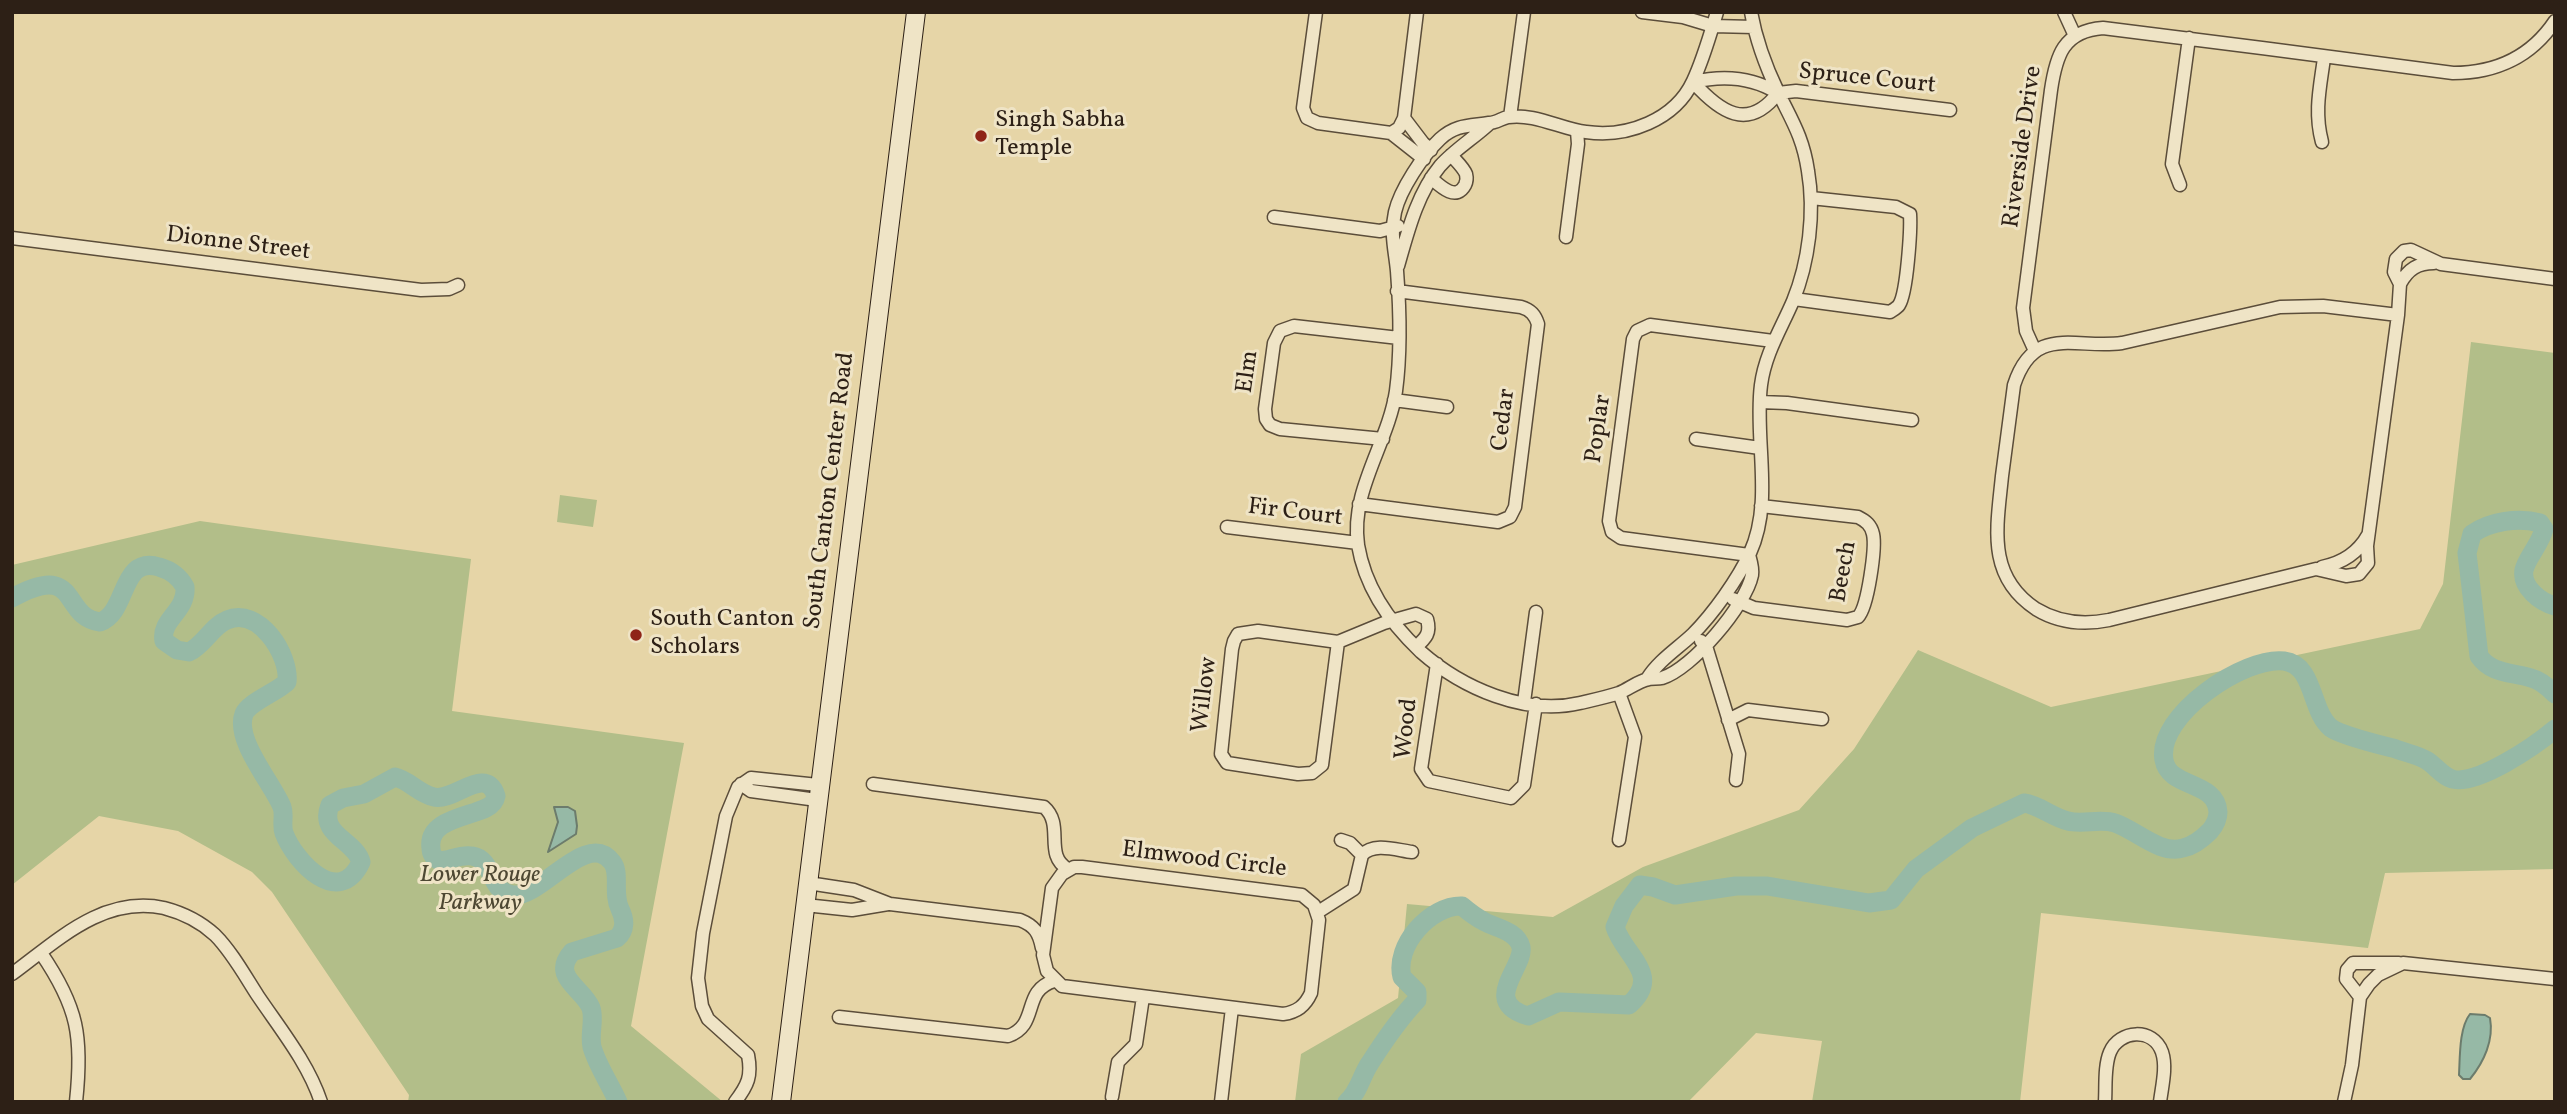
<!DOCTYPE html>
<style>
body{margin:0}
#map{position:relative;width:2567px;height:1114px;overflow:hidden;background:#e6d5a7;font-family:Vollkorn,serif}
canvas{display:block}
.frame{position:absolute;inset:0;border:14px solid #2d2016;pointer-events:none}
</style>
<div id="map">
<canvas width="2567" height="1114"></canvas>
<div class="frame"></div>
</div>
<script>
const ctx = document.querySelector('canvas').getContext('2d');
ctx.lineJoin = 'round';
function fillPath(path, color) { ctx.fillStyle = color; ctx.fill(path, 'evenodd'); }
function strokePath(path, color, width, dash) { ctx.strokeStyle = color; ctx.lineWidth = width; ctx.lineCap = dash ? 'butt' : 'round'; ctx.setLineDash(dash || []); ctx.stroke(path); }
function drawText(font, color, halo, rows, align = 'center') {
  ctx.font = font + ' Vollkorn,serif'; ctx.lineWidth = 6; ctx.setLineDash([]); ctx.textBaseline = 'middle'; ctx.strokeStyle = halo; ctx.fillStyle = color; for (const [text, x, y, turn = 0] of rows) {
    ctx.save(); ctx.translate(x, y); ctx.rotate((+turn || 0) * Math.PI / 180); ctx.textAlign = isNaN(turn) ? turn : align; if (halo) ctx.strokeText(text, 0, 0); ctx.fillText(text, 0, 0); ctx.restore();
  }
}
fillPath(new Path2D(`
 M2471,342L2555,353V869L2385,873L2368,948L2041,913L2020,1102H1812L1822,1041L1756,1033L1688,1102H1295L1301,1054L1398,998L1407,904L1553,917L1643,867L1799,810L1854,749L1918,650L2051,707L2420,629L2443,584Z
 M560,495L597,500L593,527L557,522Z
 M200,521L471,559L452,711L684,743L631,1026L723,1102H408L409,1095L272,892L252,872L178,831L99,816L12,885V565Z`), '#b2be89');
const water = new Path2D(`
 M554,807H568L575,811L577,826L576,834L548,852L558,822Z
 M2470,1014L2485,1015L2490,1018C2494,1040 2484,1062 2470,1079H2463L2459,1075C2460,1057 2459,1028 2470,1014Z`);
fillPath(water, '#96b9a6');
strokePath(water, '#6c7c6c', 2);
strokePath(new Path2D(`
 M12,598C81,560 60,617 100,622C128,613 120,555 159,567C170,570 179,576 185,587C187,612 160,619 164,641L177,650L189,652C204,645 212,626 227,620C259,606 290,655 287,682C277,692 249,702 244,714C234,740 273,784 282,807C285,815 281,824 284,833C295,862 339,909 361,862C355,840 318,835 330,805L343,798L364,794L395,777C409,780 419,794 434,797C454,802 486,764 496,796C495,802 492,805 486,808C468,817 427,820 431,848C431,855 434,858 440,861C451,860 461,854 472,856C494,859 489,893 513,895C541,898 587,829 612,862C621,873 612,893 620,909C625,919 626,930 617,938L572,952C550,977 583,988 591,1008C595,1020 589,1034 592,1047C597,1065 610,1084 618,1102
 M2555,606C2540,602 2521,587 2524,570C2527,557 2540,545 2544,529L2540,523C2519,517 2490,521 2472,534L2467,553L2479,656C2491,674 2512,672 2531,678C2540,680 2548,687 2555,694
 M1347,1102C1359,1092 1361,1076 1370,1063C1384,1041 1399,1019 1417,1000V992L1402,977C1394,946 1430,905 1462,906C1469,912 1477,918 1485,922C1496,928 1517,931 1521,947C1525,967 1480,1002 1528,1016L1559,1002L1629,1005C1663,975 1624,956 1615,927L1624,906L1640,885L1653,887L1675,895L1736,886H1767L1869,903L1891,900L1916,869L1972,828L2024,803C2039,805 2052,817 2068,821C2083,825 2100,818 2115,823C2136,830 2160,855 2183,848C2193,846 2203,838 2210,831C2215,825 2218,820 2218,812C2216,780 2169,789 2164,760C2156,715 2245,656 2284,661C2315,665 2310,711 2331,728C2342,736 2381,745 2396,749C2406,753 2418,755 2426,760C2435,765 2442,776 2452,779C2477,786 2536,745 2555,729`), '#96b9a6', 19);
const minor = new Path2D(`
 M1316,12L1303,108L1307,118L1318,123L1391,133L1399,128L1404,118L1417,12
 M1642,12L1683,17L1713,26L1754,27
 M1717,12C1710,35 1703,60 1693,81C1675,120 1627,138 1586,132C1561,129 1535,113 1508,117C1502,118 1496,123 1489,123C1471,126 1456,124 1440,139C1423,155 1400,190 1395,212C1390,234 1395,250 1397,271C1400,310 1401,353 1396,391C1388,444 1350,490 1358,545C1365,587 1390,623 1421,652C1462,688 1525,716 1580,703C1593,700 1607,697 1619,693C1629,689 1638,681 1649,679C1653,678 1658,679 1662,678C1692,669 1746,605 1752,575C1753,568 1751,562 1749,555
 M2064,12L2075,36
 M1693,82C1720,112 1748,132 1778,93
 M1693,82C1723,75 1752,77 1778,93
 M1778,93L1796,91L1950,110
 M1510,117L1524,12
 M1404,118L1423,143L1431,150
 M1391,133L1424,159
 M2322,142C2314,112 2320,88 2324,58
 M1431,178C1440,186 1456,202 1465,185C1467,181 1467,178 1466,174C1463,167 1456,161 1451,155
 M2180,185L2172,164L2189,38
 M1274,217L1380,231L1398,226
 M1566,237L1578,144L1577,131
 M12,238L421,290L449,289L458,285
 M1398,266C1408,231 1417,194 1440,166C1454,150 1474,138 1490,123
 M2400,284L2394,272L2396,259L2404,251L2411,250L2441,264L2555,279
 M1794,299L1890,312C1893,310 1897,308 1899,305C1907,293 1911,230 1910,214L1896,207L1811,198
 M2398,315L2323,306L2280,307L2122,343C2074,349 2034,324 2014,385C2010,416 2006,446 2002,476C1997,527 1986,576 2036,609C2059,623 2084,625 2109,620L2316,569L2346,576L2359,574L2368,563L2367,546L2398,315L2400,284C2408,269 2418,263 2434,263
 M2035,351L2026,331L2023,308L2051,90C2056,56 2063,31 2103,28C2220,42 2336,58 2453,73C2495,73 2531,57 2555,21
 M1394,400L1447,407
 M1760,402L1787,403L1912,420
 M1383,439L1280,429L1270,425L1266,419L1265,409L1274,343L1280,331L1294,326L1399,338
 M1696,439L1760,448
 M1359,504L1498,522L1510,517L1515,507L1538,324C1535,315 1531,310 1521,307L1397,291
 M1227,527L1358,543
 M1749,555L1621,538L1612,532L1609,521L1633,339L1637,331L1650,325L1773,341
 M2322,567C2342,563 2358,553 2368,535
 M1733,599L1754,608L1847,620L1858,617C1868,607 1876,547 1873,534C1871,525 1866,521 1858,517L1761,506
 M1701,641L1706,646L1739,754L1736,780
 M1338,642L1322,765L1312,773L1298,774L1227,763L1221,754L1232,649L1234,641L1238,634L1258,631L1338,642L1384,623L1416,614L1427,619C1431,633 1426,638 1416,647
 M1437,664L1421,769L1429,781L1511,798L1524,785L1536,704
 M1647,679C1658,661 1677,649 1692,635C1713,614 1738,579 1750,553C1774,501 1754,439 1761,385C1765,354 1781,329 1793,301C1809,262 1815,212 1808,171C1803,137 1792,121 1778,92C1766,67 1756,40 1751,12
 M1619,693L1635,737L1619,840
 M1524,702L1536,612
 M1728,720L1748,710L1822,719
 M741,784L751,791L817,800
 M873,784L1044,807C1065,825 1043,855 1068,869
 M1341,840L1350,843L1362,855
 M1362,855C1374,842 1396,850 1412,852
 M1074,867H1082L1302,895L1314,905L1319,920L1311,993C1305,1006 1297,1012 1283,1014L1062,986L1047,971L1043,955L1052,888L1062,874Z
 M808,883L854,890L890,904L1020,920C1035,926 1039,933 1042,948
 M805,905L852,910L888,904
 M1318,912L1354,889L1362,855
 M41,953C78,1007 83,1037 76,1102
 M12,974C57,941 103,895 164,908C183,913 201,922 215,935C232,952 245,976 258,996C281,1030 308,1063 321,1102
 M2360,997L2346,979L2347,970L2353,963H2399
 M839,1017L1008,1036C1040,1025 1021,991 1054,981
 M1112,1097L1118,1062L1136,1044L1143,997
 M735,1102C748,1085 752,1076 748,1055L708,1019L702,1006L698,978L703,933L726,816L738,787L751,778L818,785
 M1221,1102L1232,1008
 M2105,1102C2106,1086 2104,1066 2110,1052C2119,1030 2153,1027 2162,1052C2167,1067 2162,1086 2160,1102
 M2344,1102L2352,1065L2360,997L2369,984L2378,975L2403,963L2555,979`);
const secondary = new Path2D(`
 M781,1102L916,12`);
strokePath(minor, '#5b4d3a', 15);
strokePath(secondary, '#2d2016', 20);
strokePath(minor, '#efe4c6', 12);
strokePath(secondary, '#efe4c6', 18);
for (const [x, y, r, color] of [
 [981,136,7,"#8f2418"],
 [636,635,7,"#8f2418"]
]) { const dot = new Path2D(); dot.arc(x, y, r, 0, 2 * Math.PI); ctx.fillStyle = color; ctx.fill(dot); strokePath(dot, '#efe4c6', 2.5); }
drawText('24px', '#2d2016', '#efe4c6', [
 ["Spruce Court",1867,80,6],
 ["Riverside Drive",2024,147,-82],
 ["Dionne Street",238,245,7],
 ["Elm",1249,372,-82],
 ["Cedar",1505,420,-83],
 ["Poplar",1600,429,-82],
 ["South Canton Center Road",831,491,-83],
 ["Fir Court",1295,514,7],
 ["Beech",1845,572,-80],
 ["Willow",1206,695,-83],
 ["Wood",1408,729,-84],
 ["Elmwood Circle",1204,861,7]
]);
drawText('24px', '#2d2016', '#efe4c6', [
 ["Singh Sabha",995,122],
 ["Temple",995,150],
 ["South Canton",650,621],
 ["Scholars",650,649]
], 'left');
drawText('italic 24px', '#4e4833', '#efe4c6', [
 ["Lower Rouge",480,877],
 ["Parkway",480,905]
]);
</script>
